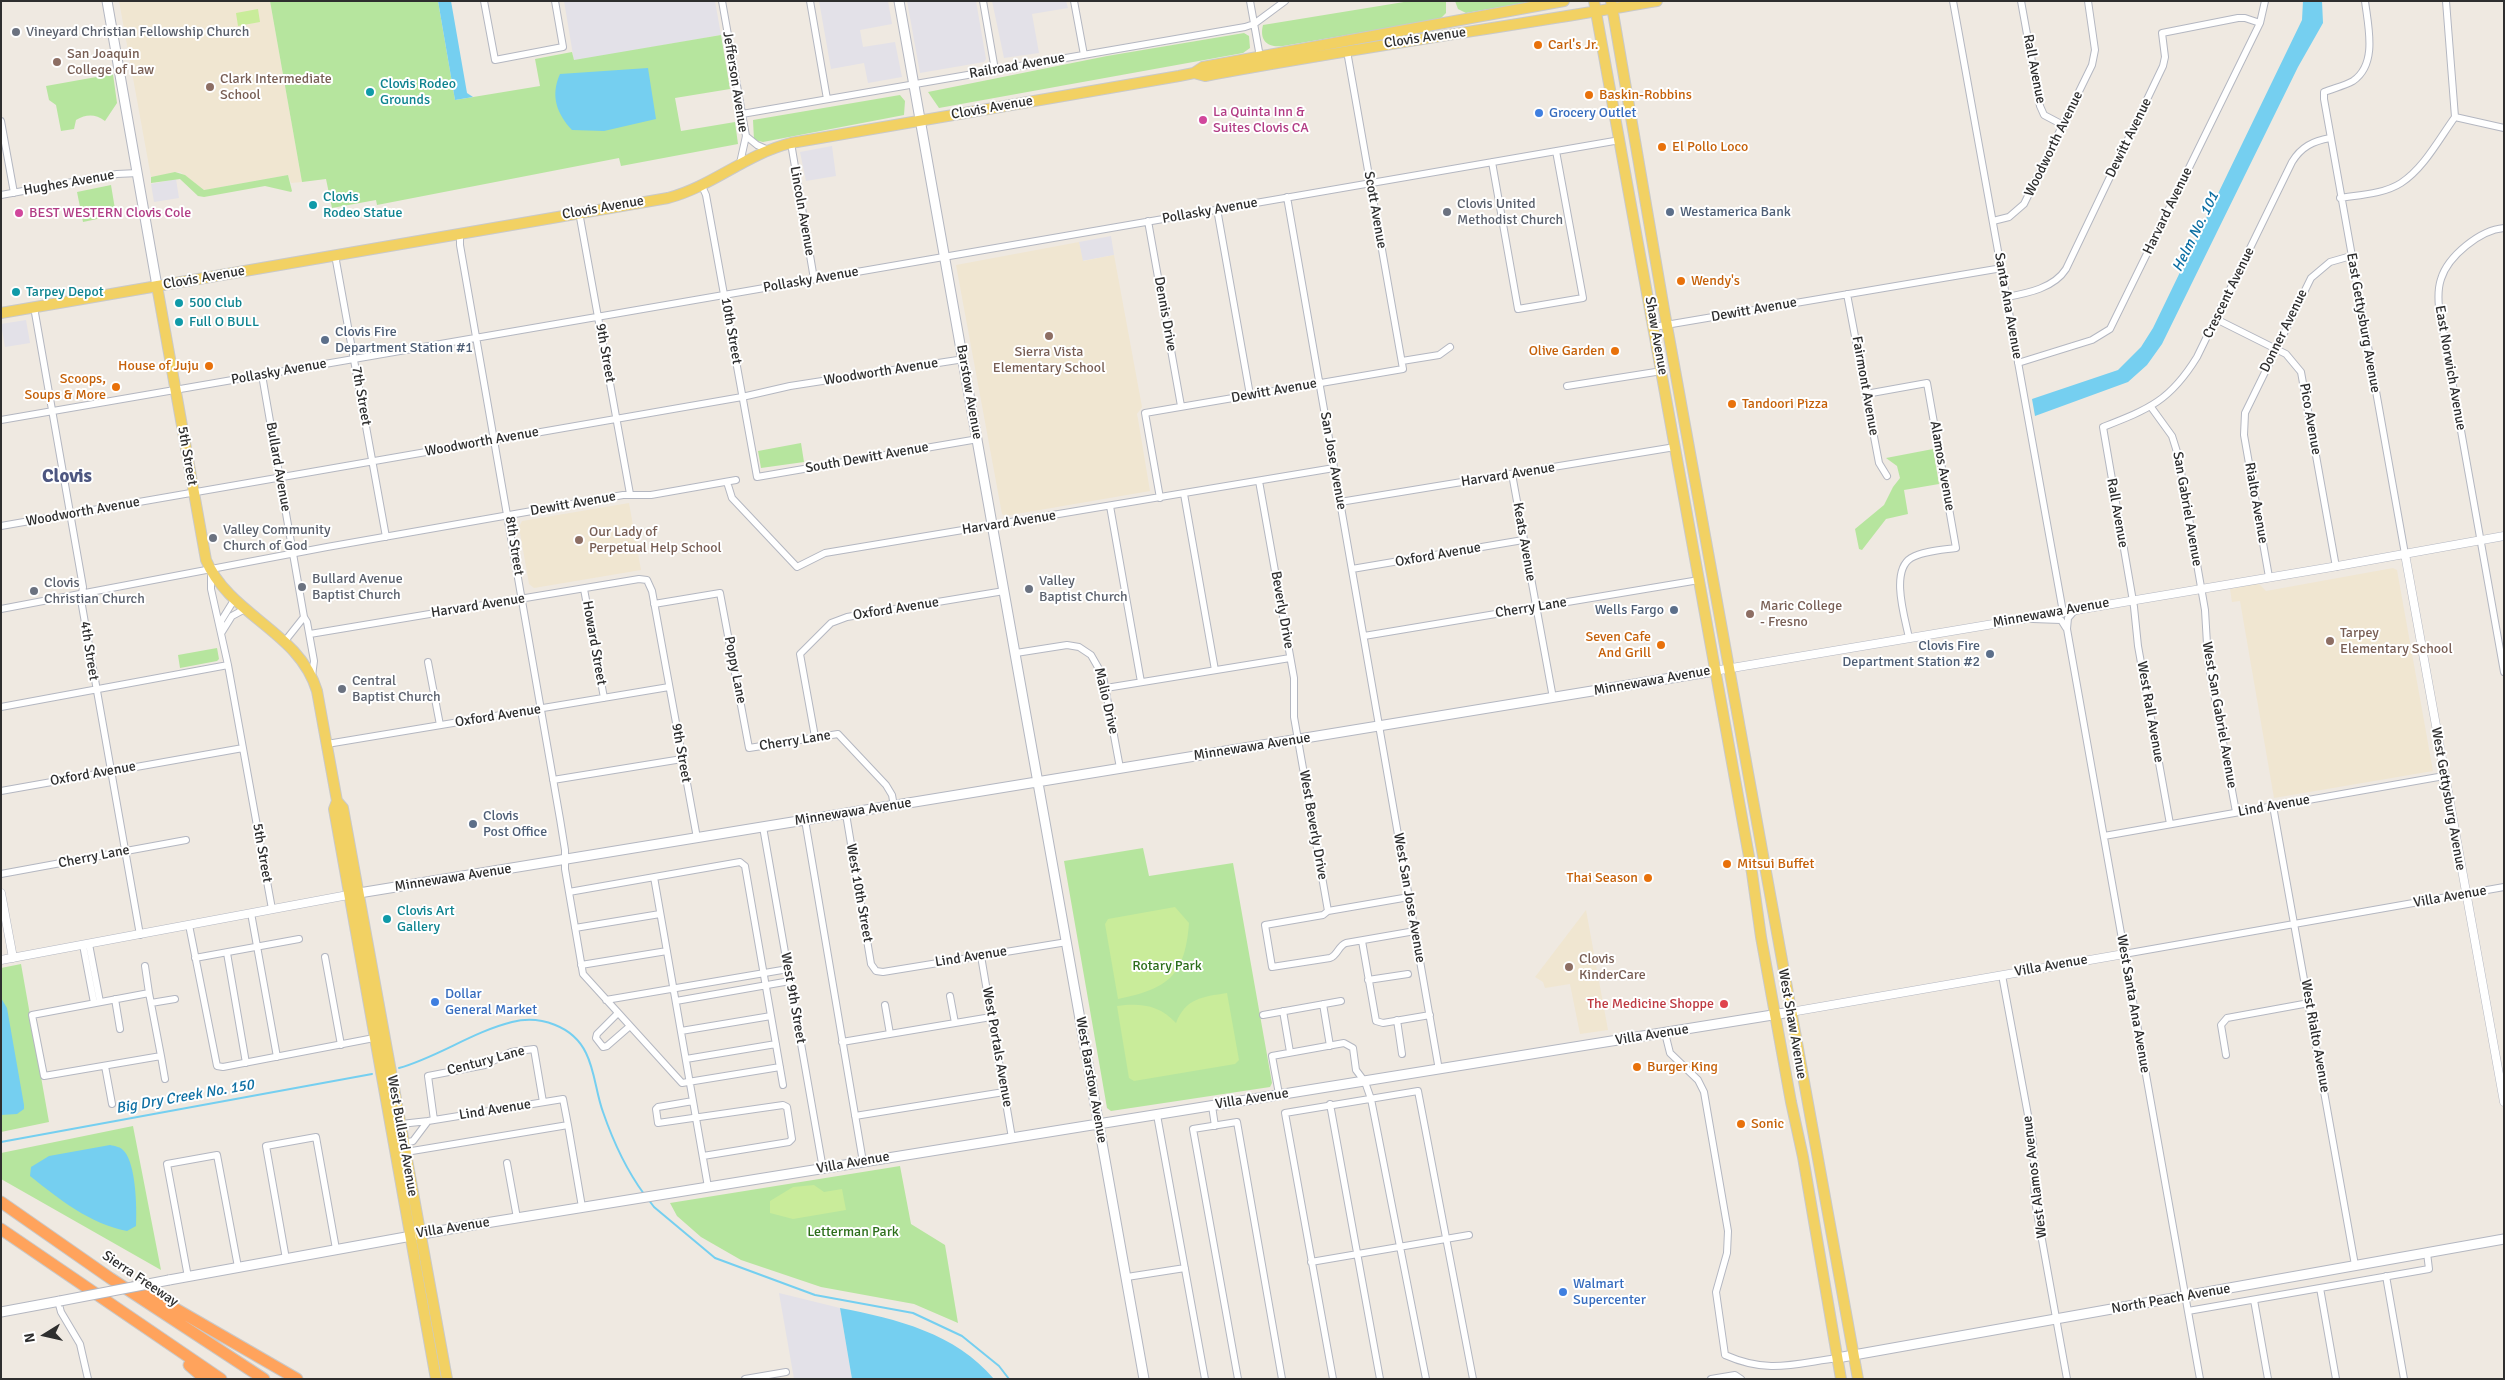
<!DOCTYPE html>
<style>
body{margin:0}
#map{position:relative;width:2505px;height:1380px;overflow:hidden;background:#efe9e1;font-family:Signika,sans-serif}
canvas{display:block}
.frame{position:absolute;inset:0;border:2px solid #2e2e2e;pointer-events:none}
.north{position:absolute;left:20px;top:1310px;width:50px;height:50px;-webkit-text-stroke:4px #fff;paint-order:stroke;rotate:260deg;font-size:14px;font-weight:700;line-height:20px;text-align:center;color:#2e2e2e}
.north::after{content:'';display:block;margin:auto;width:18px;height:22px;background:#2e2e2e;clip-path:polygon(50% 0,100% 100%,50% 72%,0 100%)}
</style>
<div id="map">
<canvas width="2505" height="1380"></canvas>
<div class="frame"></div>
<div class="north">N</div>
</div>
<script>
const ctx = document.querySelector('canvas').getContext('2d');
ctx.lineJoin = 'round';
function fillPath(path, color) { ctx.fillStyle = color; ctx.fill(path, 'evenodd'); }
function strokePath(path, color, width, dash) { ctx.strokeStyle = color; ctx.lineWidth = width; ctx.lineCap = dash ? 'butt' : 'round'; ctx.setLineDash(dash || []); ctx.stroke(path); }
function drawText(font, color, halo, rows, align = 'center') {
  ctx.font = font + ' Signika,sans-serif'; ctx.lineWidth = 4; ctx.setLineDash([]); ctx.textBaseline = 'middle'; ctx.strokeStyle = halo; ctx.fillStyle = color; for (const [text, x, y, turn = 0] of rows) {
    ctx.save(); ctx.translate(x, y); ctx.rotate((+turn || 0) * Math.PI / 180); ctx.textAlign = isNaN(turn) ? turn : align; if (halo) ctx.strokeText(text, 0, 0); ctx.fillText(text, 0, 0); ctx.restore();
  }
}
fillPath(new Path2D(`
 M564,1H715L721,35L574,61Z
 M819,1H888L892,24L860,30L863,47L895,42L902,77L868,83L864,63L831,69Z
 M907,1H976L986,59L984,62L920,73Z
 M992,1H1066L1068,8L1032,14L1039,53L1004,58Z
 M832,146L836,176L806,181L800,152Z
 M176,179L179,198L154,202L151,184Z
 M1111,236L1114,255L1082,261L1079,242Z
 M26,320L30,343L5,347L1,324Z
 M779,1293L840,1308L852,1379H794Z`), '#e3e1e8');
fillPath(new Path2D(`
 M119,1H270L302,182L291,183L288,175L204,190L180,172L151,177Z
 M1079,242L1083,261L1114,255L1142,407L1137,414L1138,419L1150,491L1005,516L1002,514L956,265Z
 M629,503L641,570L534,588L529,584L519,527L522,521Z
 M2393,568L2397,570L2433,771L2274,798L2240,601L2232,602L2230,589L2258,583L2266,591Z
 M1586,910L1608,1030L1580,1034L1570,984L1545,988L1543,982L1535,977Z`), '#f0e6d1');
fillPath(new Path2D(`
 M270,1H438L455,100L540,86L535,59L572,52L574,60L721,35L730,89L675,98L681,131L735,122L738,144L621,166L619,158L377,205L376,200L332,208L326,179L302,182Z
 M1410,1H1446V13L1440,19L1283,46C1268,48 1259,41 1263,25Z
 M1455,1H1535L1466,13L1458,9Z
 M1244,33L1249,36L1250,48L1243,53L939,108L928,92L1107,56Z
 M113,74L117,103L105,121C95,114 87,114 76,120L74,129L61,131L56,105L49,100L46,86Z
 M900,95L905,101L904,115L763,142L754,140L753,120Z
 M175,172L185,175L204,190L288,175L292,191L291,192L265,186L204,197L198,196L180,179L151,183V177Z
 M111,185L116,215L83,222L77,192Z
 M801,443L804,462L761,468L758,451Z
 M1933,449L1939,484L1904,490L1908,514L1886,519L1862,550L1859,549L1855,529L1884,505L1893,487L1900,478L1897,466L1886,458Z
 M217,648L219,659L217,661L180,668L178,655Z
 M1143,848L1149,876L1233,863L1272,1083L1270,1087L1111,1111L1107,1108L1064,861Z
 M21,964L49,1122L1,1132V968Z
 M133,1126L161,1270L1,1179V1153Z
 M900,1166L911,1224L945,1245L958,1323L914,1304L821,1287L741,1260L701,1237L677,1216L670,1203Z`), '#b6e59e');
fillPath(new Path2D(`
 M258,9L260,22L238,26L236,13Z
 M1175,907L1189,923C1185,976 1168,989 1118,999L1105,924L1108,919Z
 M1227,993L1239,1060L1235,1064L1134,1081L1129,1078L1117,1006C1141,1003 1159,1005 1176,1023C1186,998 1202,997 1227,993Z
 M814,1185L824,1192L842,1189L846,1210L793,1219L770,1213V1201L793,1187Z`), '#c9ec9a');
fillPath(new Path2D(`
 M438,1H451L467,93L473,97L455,100Z
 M2303,1H2322L2323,23L2298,67L2162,344L2147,365L2128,382L2035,416L2032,399L2118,370L2141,347L2153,328L2302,20Z
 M648,68L656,119L604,131L572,130C557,114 550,96 560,74Z
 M1,998L7,1008L24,1105V1109L17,1114L1,1115Z
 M110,1145C115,1146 121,1147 124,1151C136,1164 137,1208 136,1226L127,1231C90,1224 59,1199 30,1176L31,1167L49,1156Z
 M840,1308C897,1319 955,1333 994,1379H852Z`), '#75cff0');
strokePath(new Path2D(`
 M399,1068C438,1057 472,1032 512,1022C540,1015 573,1026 586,1053C595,1071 596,1093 603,1112C613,1141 625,1168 644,1194
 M1,1142L372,1074
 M648,1199L654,1207L715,1258L815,1295L913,1313L962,1336L999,1366L1009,1379`), '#75cff0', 2);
const minor = new Path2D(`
 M484,1L495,60L563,47L555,1
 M722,1L746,136L740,163
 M810,1L827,99
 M983,1L995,70
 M1074,1L1084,55
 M1250,1L1260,57
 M1953,1L2063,612
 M2021,1L2040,106L2044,115L2063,125
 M2365,1C2368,26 2378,64 2353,81C2344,86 2334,88 2324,92V99L2405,554
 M2446,1L2455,117
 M742,114L1245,27L1254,24L1285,1
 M1,121L14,193
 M746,136L757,145L768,150
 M791,143L814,279
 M1492,162L1518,309L1583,298L1556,151
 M702,186L706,195L757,477L978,439
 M1,195L117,174L138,173
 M1287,197L1439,1070
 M2340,198C2359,195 2384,194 2401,183C2424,168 2439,139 2455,117L2504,128
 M1217,209L1250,395
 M579,212L630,494
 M1148,221L1181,406
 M1993,221L2009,217L2024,204L2092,65L2095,50L2088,1
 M2504,228C2480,230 2448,256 2441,279C2438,288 2438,297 2439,307L2504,672
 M460,234V245L560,819L565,850V869L583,974L682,1083L780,1067
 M335,255L386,537
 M1847,294L1879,463L1887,476
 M2007,297C2028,293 2054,288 2066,269L2163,66L2165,57L2162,33L2238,18H2245L2260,23
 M34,307L83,587L81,600L140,935
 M2216,319L2286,354L2301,372L2336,567
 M1654,327L2002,268
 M1402,361L1439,355L1450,347
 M2018,363L2092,340L2110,329L2260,23L2265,1
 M262,375L304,617L307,622L314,661L312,676
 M1567,386L1662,371
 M1866,394L1927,383L1956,548C1942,550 1923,551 1911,558C1890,571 1905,618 1909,638
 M2151,407L2172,436L2178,455L2205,610L2208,661L2236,812
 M1,420L1620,140
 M1512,474L1553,698
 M1259,481L1294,678V717L1328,911
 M727,482L732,498L797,567L825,553L1334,468
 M1184,494L1215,670
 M1160,498L1145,413L1403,369L1347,51
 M1340,502L1675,447
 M1110,506L1141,682
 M1,526L742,397L790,386L964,359
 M1352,569L1523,540
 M211,571V589L228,665L272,909
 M2269,577L2244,435L2245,413L2311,278L2330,262L2351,256
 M584,589L604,698
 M654,604L720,593L749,748L838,734L886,785L892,795L894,806
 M1,609L327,547L623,495H651L736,480
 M2075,610L2068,618L2067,629L2200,1379
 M2033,619L2061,620L2066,628
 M222,629L221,621L234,600
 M222,632L232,616L245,609
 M310,634L639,579L647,580L652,591L697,838
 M1364,636L1699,580
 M285,641L304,617
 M1016,653L1067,645L1079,647L1091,655L1103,676L1120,768
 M428,662L440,725
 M1106,688L1290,658
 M1,707L228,665
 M815,737L800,654L831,623L847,617L1004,591
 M327,744L669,687
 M553,780L682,759
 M1,791L243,748
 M2273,806L2355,1265
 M846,814L871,964L876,971L883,972L1067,942
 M805,820L863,1162
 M2170,824L2138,646L2134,607L2103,427C2149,409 2170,401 2197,357L2292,162C2301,147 2313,141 2330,138
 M763,827L823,1169
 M2104,836L2444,776
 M1,874L186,840
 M654,877L708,1187
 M569,892L740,862L745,866L783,1085
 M1409,897L1328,911L1323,915L1265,925L1272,967L1330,958C1338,955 1338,946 1346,943L1415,931
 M251,913L277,1057
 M189,925L217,1066L223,1067L374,1038
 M575,928L660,914
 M1362,941L1376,1021L1383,1023L1430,1015
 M89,944L100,1002
 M83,945L94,1003
 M227,953L246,1063
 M2124,954L2504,887
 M981,956L1012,1138
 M325,957L341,1045
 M195,958L299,939
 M581,965L667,951
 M145,966L149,993
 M2002,975L2033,1142L2035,1201L2067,1379
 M1368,980L1408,974
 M149,993L161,1056L44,1076L32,1015Z
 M950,996L955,1023
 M115,999L120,1029
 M606,1000L788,969
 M676,1001L790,981
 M151,1003L175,999
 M1323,1004L1330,1046
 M885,1005L890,1034
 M1283,1011L1290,1052
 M618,1013L597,1034L596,1038L603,1047L607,1046L630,1026
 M1263,1015L1341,1001
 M1397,1020L1402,1054
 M681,1031L771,1016
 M1665,1033L1670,1053L1698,1080L1704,1092L1728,1231L1727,1253L1716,1292L1725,1355C1768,1374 1793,1364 1837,1358
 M842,1042L991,1017
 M2226,1055L2221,1025L2227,1018L2309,1003
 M161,1056L165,1079
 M686,1059L776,1044
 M105,1066L112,1104
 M1279,1094L1272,1056L1344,1043L1353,1048L1356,1070L1365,1082L1371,1099L1426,1379
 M693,1101L658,1107L656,1109L658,1123L783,1105L787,1107L792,1139L789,1142L703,1156
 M1330,1104L1380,1379
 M1212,1106L1215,1126
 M1157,1115L1205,1379
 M855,1116L1004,1092
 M434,1120L428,1076L485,1065L511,1052L534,1049L543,1102
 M428,1121L563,1099L568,1125
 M401,1124L428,1121L413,1141L405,1143
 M406,1152L568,1125L582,1207
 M507,1163L517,1218
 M286,1259L266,1146L316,1137L336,1249
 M1311,1262L1469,1235
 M2386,1276L2404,1379
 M188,1277L167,1164L217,1155L238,1267
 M1127,1277L1185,1268
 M2320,1288L2336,1379
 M2254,1300L2268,1379
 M58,1301L61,1312L80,1344L88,1379
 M2188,1311L2429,1269L2427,1253
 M745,1379L786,1372
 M1238,1379L1193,1129L1237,1122L1282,1379
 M1333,1379L1285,1113L1418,1091L1473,1379
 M1711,1379L1735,1375L1741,1379`);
const tertiary = new Path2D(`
 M2405,554L2504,1102
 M1714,671L2332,567L2504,536
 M1,893L13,958
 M1,960L348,895
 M1791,1012L2124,954`);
const secondary = new Path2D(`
 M107,1L157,286
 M899,1L1144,1379
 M353,894L1714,671
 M169,1280L461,1227L1791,1012
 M1,1312L60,1301
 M1837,1358L2504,1239`);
const primary = new Path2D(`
 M1594,1L1752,873L1761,937L1791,1102L1803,1157L1841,1379
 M1611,1L1665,315L1858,1379
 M1194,73L1205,76C1355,48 1506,27 1657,1
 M157,286L206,560C230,616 299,631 317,691L337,801L343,808L447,1379
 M1,313L668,198C713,186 746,154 791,143L1179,76L1194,73L1203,67L1564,1
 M337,801L334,809L436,1379`);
const motorway = new Path2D(`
 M1,1202L110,1278L264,1379
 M1,1229L221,1379
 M136,1286L297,1379
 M189,1365L205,1379`);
strokePath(minor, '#b4b7c1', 8);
strokePath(tertiary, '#b4b7c1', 9);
strokePath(secondary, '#b4b7c1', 11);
strokePath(primary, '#c9c9c9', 12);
strokePath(motorway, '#c9c9c9', 13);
strokePath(minor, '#fff', 6);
strokePath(tertiary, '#fff', 8);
strokePath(secondary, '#fff', 9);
strokePath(primary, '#f2d163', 10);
strokePath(motorway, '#ffa35c', 11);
const secondaryBridge = new Path2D(`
 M60,1301L169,1280`);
strokePath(secondaryBridge, '#b4b7c1', 11, []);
strokePath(secondaryBridge, '#fff', 9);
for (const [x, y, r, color] of [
 [16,32,5,"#6b7280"],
 [1538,45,5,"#e8710a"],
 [57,62,5,"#8d6e63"],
 [210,87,5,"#8d6e63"],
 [370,92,5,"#0f9aa8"],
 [1589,95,5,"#e8710a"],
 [1539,113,5,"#3f7fe0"],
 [1203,120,5,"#d1479c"],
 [1662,147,5,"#e8710a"],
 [313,205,5,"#0f9aa8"],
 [1447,212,5,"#6b7280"],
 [1670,212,5,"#5c6f8a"],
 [19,213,5,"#d1479c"],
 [1681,281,5,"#e8710a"],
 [16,292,5,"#0f9aa8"],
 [179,303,5,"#0f9aa8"],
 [179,322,5,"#0f9aa8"],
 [1049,336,5,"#8d6e63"],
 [325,340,5,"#5c6f8a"],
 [1615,351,5,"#e8710a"],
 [209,366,5,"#e8710a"],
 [116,387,5,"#e8710a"],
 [1732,404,5,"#e8710a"],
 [213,538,5,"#6b7280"],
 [579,540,5,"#8d6e63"],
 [302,587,5,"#6b7280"],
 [1029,589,5,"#6b7280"],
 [34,591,5,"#6b7280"],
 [1674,610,5,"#5c6f8a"],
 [1750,614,5,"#8d6e63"],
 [2330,641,5,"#8d6e63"],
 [1661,645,5,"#e8710a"],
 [1990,654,5,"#5c6f8a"],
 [342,689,5,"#6b7280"],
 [473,824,5,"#5c6f8a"],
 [1727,864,5,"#e8710a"],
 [1648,878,5,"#e8710a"],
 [387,919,5,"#0f9aa8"],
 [1569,967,5,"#8d6e63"],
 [435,1002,5,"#3f7fe0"],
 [1724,1004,5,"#e0444e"],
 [1637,1067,5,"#e8710a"],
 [1741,1124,5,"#e8710a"],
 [1563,1292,5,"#3f7fe0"]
]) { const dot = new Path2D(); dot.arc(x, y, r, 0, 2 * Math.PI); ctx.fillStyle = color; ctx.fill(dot); strokePath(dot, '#fff', 2); }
drawText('14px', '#5b616d', '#fff', [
 ["Vineyard Christian Fellowship Church",26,32],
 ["Clovis United",1457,204],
 ["Methodist Church",1457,220],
 ["Valley Community",223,530],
 ["Church of God",223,546],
 ["Bullard Avenue",312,579],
 ["Baptist Church",312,595],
 ["Valley",1039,581],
 ["Baptist Church",1039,597],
 ["Clovis",44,583],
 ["Christian Church",44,599],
 ["Central",352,681],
 ["Baptist Church",352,697]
], 'left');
drawText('14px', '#2e2e2e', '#fff', [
 ["Clovis Avenue",1425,38,-8],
 ["Railroad Avenue",1017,66,-10],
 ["Rall Avenue",2034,69,79],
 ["Jefferson Avenue",735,82,81],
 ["Clovis Avenue",992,108,-10],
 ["Dewitt Avenue",2129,138,-64],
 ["Woodworth Avenue",2054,144,-64],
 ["Hughes Avenue",69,183,-10],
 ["Clovis Avenue",603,208,-10],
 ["Scott Avenue",1375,210,80],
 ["Lincoln Avenue",802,211,80],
 ["Pollasky Avenue",1210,211,-10],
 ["Harvard Avenue",2168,211,-64],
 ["Clovis Avenue",204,278,-10],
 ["Pollasky Avenue",811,280,-10],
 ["Crescent Avenue",2229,293,-64],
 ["Santa Ana Avenue",2008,306,80],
 ["Dewitt Avenue",1754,310,-10],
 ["Dennis Drive",1165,314,80],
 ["East Gettysburg Avenue",2363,323,80],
 ["10th Street",731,331,80],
 ["Donner Avenue",2284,331,-64],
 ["Shaw Avenue",1656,336,80],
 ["9th Street",605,353,80],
 ["East Norwich Avenue",2450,368,80],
 ["Pollasky Avenue",279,372,-10],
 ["Woodworth Avenue",881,372,-9],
 ["Fairmont Avenue",1865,386,80],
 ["Dewitt Avenue",1274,391,-10],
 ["Barstow Avenue",969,392,80],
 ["7th Street",361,396,80],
 ["Pico Avenue",2310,419,80],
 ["Woodworth Avenue",482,442,-10],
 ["5th Street",187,456,80],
 ["South Dewitt Avenue",867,458,-10],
 ["San Jose Avenue",1333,461,80],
 ["Alamos Avenue",1942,466,80],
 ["Bullard Avenue",278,467,80],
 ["Harvard Avenue",1508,475,-9],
 ["Rialto Avenue",2256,503,80],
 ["Dewitt Avenue",573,504,-10],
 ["San Gabriel Avenue",2187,509,80],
 ["Woodworth Avenue",83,512,-10],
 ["Rall Avenue",2117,513,80],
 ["Harvard Avenue",1009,523,-9],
 ["Keats Avenue",1524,542,80],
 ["8th Street",514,546,81],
 ["Oxford Avenue",1438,555,-10],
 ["Harvard Avenue",478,606,-9],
 ["Cherry Lane",1531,608,-9],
 ["Oxford Avenue",896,609,-9],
 ["Beverly Drive",1282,610,80],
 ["Minnewawa Avenue",2051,613,-10],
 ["Howard Street",594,643,80],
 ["4th Street",89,651,81],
 ["Poppy Lane",735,670,79],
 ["Minnewawa Avenue",1652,681,-10],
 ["Malio Drive",1106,701,77],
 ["West Rall Avenue",2150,712,80],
 ["West San Gabriel Avenue",2219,715,80],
 ["Oxford Avenue",498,716,-9],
 ["Cherry Lane",795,741,-9],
 ["Minnewawa Avenue",1252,747,-9],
 ["9th Street",681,753,80],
 ["Oxford Avenue",93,774,-10],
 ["West Gettysburg Avenue",2448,799,80],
 ["Lind Avenue",2274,806,-10],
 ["Minnewawa Avenue",853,812,-9],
 ["West Beverly Drive",1313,825,80],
 ["5th Street",262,853,80],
 ["Cherry Lane",94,857,-11],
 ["Minnewawa Avenue",453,878,-9],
 ["West 10th Street",859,893,80],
 ["Villa Avenue",2450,897,-10],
 ["West San Jose Avenue",1409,898,80],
 ["Lind Avenue",971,957,-9],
 ["Villa Avenue",2051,966,-10],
 ["West 9th Street",793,998,80],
 ["West Santa Ana Avenue",2133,1004,80],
 ["West Shaw Avenue",1792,1024,80],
 ["Villa Avenue",1652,1035,-9],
 ["West Rialto Avenue",2315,1036,80],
 ["West Portals Avenue",997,1047,80],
 ["Century Lane",486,1061,-15],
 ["West Barstow Avenue",1091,1080,80],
 ["Villa Avenue",1252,1099,-9],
 ["Lind Avenue",495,1110,-9],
 ["West Bullard Avenue",402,1136,80],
 ["Villa Avenue",853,1163,-10],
 ["West Alamos Avenue",2035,1177,-97],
 ["Villa Avenue",453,1228,-9],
 ["Sierra Freeway",140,1279,34],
 ["North Peach Avenue",2171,1299,-10]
]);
drawText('14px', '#c56008', '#fff', [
 ["Carl's Jr.",1548,45],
 ["Baskin-Robbins",1599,95],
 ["El Pollo Loco",1672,147],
 ["Wendy's",1691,281],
 ["Olive Garden",1605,351,"right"],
 ["House of Juju",199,366,"right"],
 ["Scoops,",106,379,"right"],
 ["Soups & More",106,395,"right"],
 ["Tandoori Pizza",1742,404],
 ["Seven Cafe",1651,637,"right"],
 ["And Grill",1651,653,"right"],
 ["Mitsui Buffet",1737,864],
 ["Thai Season",1638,878,"right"],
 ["Burger King",1647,1067],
 ["Sonic",1751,1124]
], 'left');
drawText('14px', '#785e54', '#fff', [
 ["San Joaquin",67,54],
 ["College of Law",67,70],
 ["Clark Intermediate",220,79],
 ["School",220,95],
 ["Sierra Vista",1049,352,"center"],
 ["Elementary School",1049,368,"center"],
 ["Our Lady of",589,532],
 ["Perpetual Help School",589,548],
 ["Maric College",1760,606],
 ["- Fresno",1760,622],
 ["Tarpey",2340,633],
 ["Elementary School",2340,649],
 ["Clovis",1579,959],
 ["KinderCare",1579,975]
], 'left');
drawText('14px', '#0d838f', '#fff', [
 ["Clovis Rodeo",380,84],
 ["Grounds",380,100],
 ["Clovis",323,197],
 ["Rodeo Statue",323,213],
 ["Tarpey Depot",26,292],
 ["500 Club",189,303],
 ["Full O BULL",189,322],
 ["Clovis Art",397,911],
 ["Gallery",397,927]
], 'left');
drawText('14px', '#b23c85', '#fff', [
 ["La Quinta Inn &",1213,112],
 ["Suites Clovis CA",1213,128],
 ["BEST WESTERN Clovis Cole",29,213]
], 'left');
drawText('14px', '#366cbe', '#fff', [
 ["Grocery Outlet",1549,113],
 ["Dollar",445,994],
 ["General Market",445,1010],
 ["Walmart",1573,1284],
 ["Supercenter",1573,1300]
], 'left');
drawText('14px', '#4e5e75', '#fff', [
 ["Westamerica Bank",1680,212],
 ["Clovis Fire",335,332],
 ["Department Station #1",335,348],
 ["Wells Fargo",1664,610,"right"],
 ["Clovis Fire",1980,646,"right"],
 ["Department Station #2",1980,662,"right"],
 ["Clovis",483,816],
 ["Post Office",483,832]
], 'left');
drawText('14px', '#2c6e1b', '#fff', [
 ["Rotary Park",1167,966],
 ["Letterman Park",853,1232]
]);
drawText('14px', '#be3a42', '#fff', [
 ["The Medicine Shoppe",1714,1004]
], 'right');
drawText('italic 15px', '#0d6fa3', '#fff', [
 ["Helm No. 101",2196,232,-64],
 ["Big Dry Creek No. 150",185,1097,-10]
]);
drawText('bold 19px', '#4d5680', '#fff', [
 ["Clovis",67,477]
]);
</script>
